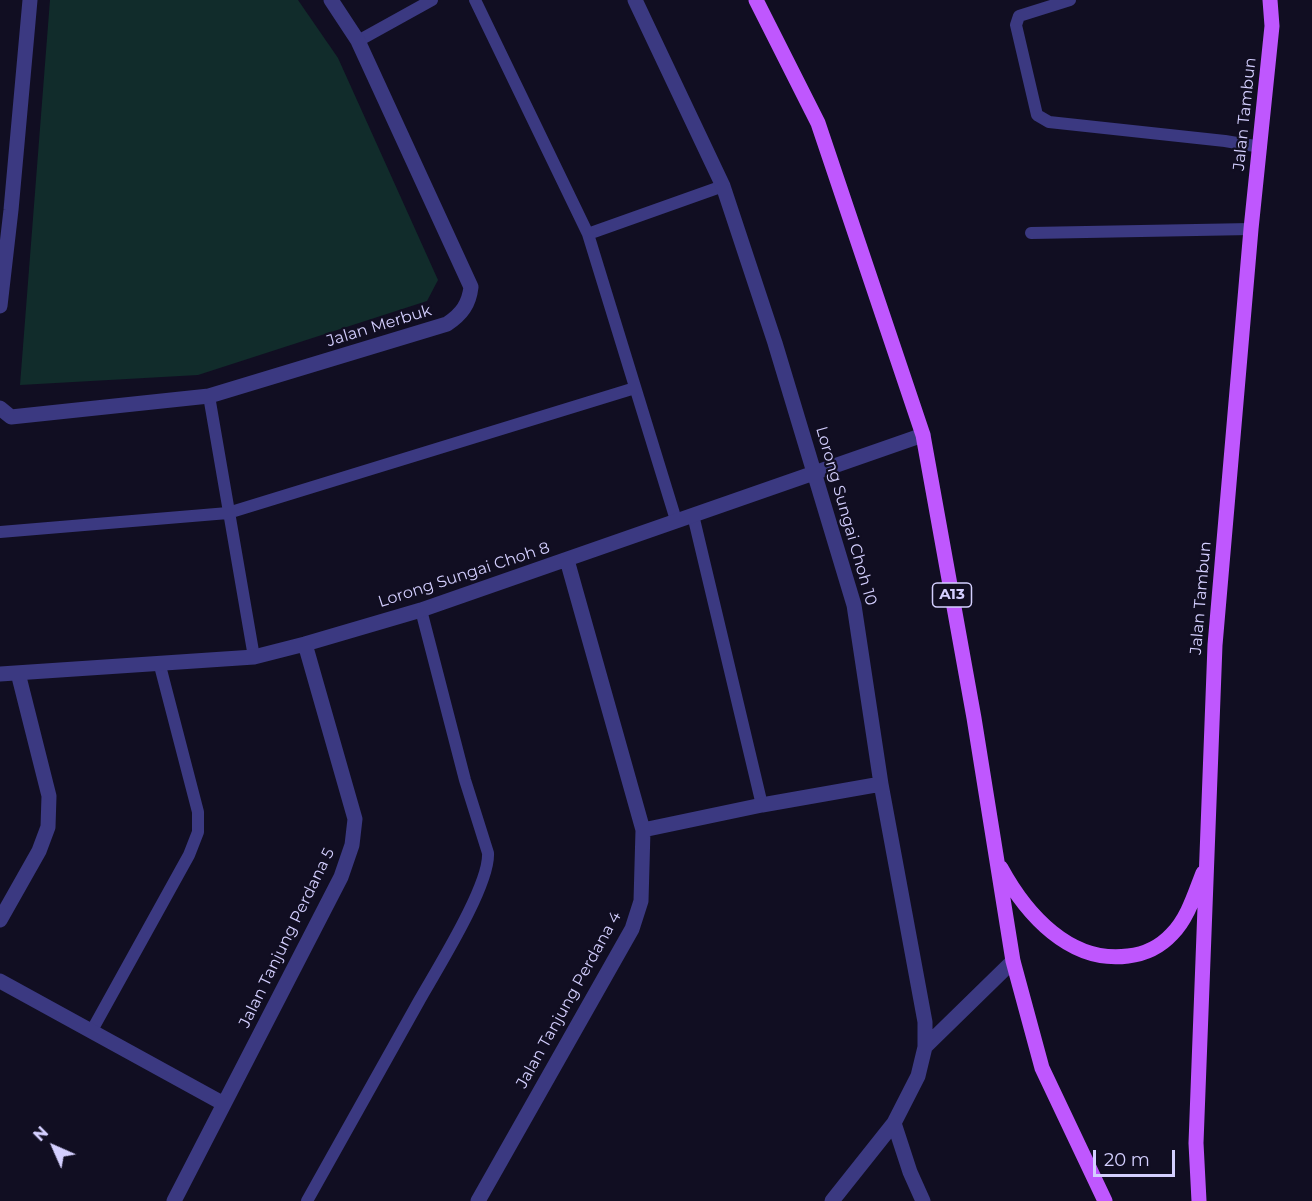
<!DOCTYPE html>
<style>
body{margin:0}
#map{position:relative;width:1312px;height:1201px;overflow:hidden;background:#110e22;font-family:Montserrat,sans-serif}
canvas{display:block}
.north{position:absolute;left:24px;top:1117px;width:60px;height:60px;-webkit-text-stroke:4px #110e22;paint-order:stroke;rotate:315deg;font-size:16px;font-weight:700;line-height:24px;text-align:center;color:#d4cfff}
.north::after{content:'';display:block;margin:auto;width:21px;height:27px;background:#d4cfff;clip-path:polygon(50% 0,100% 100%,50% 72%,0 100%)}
.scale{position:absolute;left:1093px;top:1150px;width:82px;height:27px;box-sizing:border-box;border:3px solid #d4cfff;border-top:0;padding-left:8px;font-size:18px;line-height:21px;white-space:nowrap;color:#d4cfff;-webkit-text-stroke:4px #110e22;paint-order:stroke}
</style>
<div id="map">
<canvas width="1312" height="1201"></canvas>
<div class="north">N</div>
<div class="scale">20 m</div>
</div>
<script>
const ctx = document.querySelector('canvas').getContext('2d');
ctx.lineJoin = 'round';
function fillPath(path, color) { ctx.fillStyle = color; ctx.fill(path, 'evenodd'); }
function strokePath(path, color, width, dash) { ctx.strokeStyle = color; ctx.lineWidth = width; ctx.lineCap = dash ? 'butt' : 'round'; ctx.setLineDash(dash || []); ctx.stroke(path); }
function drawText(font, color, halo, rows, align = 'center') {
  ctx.font = font + ' Montserrat,sans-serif'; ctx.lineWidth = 4.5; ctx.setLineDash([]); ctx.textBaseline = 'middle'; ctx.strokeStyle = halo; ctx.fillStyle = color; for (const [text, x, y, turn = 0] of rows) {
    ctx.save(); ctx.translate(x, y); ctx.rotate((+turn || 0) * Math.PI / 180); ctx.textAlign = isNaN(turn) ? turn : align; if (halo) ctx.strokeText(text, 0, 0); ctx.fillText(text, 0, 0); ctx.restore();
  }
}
fillPath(new Path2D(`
 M50,0H298L338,58L438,280L427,301L198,375L20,385Z`), '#112c2b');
strokePath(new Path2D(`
 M475,0L588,234L676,520
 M1070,0L1019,16L1016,25L1037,115L1049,122L1225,141L1261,147
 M358,41L432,0
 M1031,233L1251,229
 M588,234L723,186
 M209,396L254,657
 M693,515L762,805
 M0,532L228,513L635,388
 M91,1032L189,855L198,832V812L159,662
 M307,1201C344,1134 382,1068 419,1001C437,969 490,885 488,853L465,780L421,610`), '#3b3981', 12);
strokePath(new Path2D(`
 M635,0L723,186L775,343L854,605L881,784L925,1022V1047L918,1076L894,1123L910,1172L923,1201
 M0,306L11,210L30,0
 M0,408L11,417L209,396L447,324C462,314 469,304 471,287L358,41L331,0
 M0,674L254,657L305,644L421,610L923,435
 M643,830L762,805L881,784
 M0,920L39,851L48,827L49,796L18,673
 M0,981L224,1104
 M925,1047L1013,961
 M174,1201L341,877L352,845L355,819L305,644
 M478,1201L632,929L641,901L643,830L567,560
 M832,1201L894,1123`), '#3b3981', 15);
strokePath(new Path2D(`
 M756,0L818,123L923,435L974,718L1013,961L1042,1068L1105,1201
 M1001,868C1026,914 1070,964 1128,956C1146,954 1160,947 1172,934C1188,918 1195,893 1203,873
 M1199,1201L1196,1143L1215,645L1251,229L1272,26L1270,0`), '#bf57fe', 15);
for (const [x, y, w] of [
 [952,595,39]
]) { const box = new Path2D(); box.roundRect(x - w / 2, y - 12, w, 24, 4.5); ctx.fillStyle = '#110e22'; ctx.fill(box); strokePath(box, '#d4cfff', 1.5); }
drawText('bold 15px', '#d4cfff', null, [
 ["A13",952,595]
]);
drawText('16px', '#d4cfff', '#110e22', [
 ["Jalan Tambun",1245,114,-84],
 ["Jalan Merbuk",379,326,-17],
 ["Lorong Sungai Choh 10",846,516,74],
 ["Lorong Sungai Choh 8",464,575,-18],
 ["Jalan Tambun",1201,598,-85],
 ["Jalan Tanjung Perdana 5",287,938,-64],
 ["Jalan Tanjung Perdana 4",569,1000,-61]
]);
</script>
